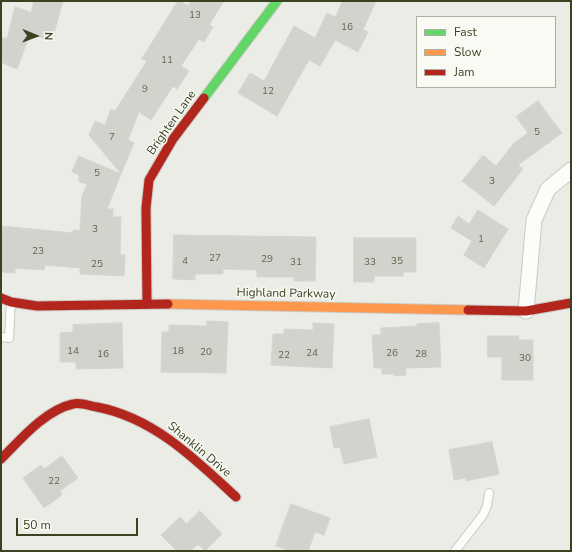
<!DOCTYPE html>
<style>
body{margin:0}
#map{position:relative;width:572px;height:552px;overflow:hidden;background:#ecece7;font-family:"Nunito Sans",sans-serif}
canvas{display:block}
.frame{position:absolute;inset:0;border:2px solid #3a4222;pointer-events:none}
.legend{position:absolute;left:416px;top:16px;width:140px;height:72px;box-sizing:border-box;background:#fafaf5;border:1px solid #adb0a1;margin:0;padding:5px 7px;list-style:none;font-size:12px;color:#3a4222}
.legend li{display:flex;align-items:center;gap:8px;height:20px}
.legend b{width:20px;border:1px solid #adb0a1}
.north{position:absolute;left:16px;top:16px;width:40px;height:40px;-webkit-text-stroke:3px #fafaf5;paint-order:stroke;rotate:91deg;font-size:11px;font-weight:700;line-height:16px;text-align:center;color:#3a4222}
.north::after{content:'';display:block;margin:auto;width:14px;height:18px;background:#3a4222;clip-path:polygon(50% 0,100% 100%,50% 72%,0 100%)}
.scale{position:absolute;left:16px;top:518px;width:122px;height:18px;box-sizing:border-box;border:2px solid #3a4222;border-top:0;padding-left:5px;font-size:12px;line-height:14px;white-space:nowrap;color:#3a4222;-webkit-text-stroke:3px #fafaf5;paint-order:stroke}
</style>
<div id="map">
<canvas width="572" height="552"></canvas>
<div class="frame"></div>
<ul class="legend">
<li><b style="height:5px;background:#63d668"></b>Fast</li>
<li><b style="height:5px;background:#ff974d"></b>Slow</li>
<li><b style="height:5px;background:#b3261e"></b>Jam</li>
</ul>
<div class="north">N</div>
<div class="scale">50 m</div>
</div>
<script>
const ctx = document.querySelector('canvas').getContext('2d');
ctx.lineJoin = 'round';
function fillPath(path, color) { ctx.fillStyle = color; ctx.fill(path, 'evenodd'); }
function strokePath(path, color, width, dash) { ctx.strokeStyle = color; ctx.lineWidth = width; ctx.lineCap = dash ? 'butt' : 'round'; ctx.setLineDash(dash || []); ctx.stroke(path); }
function drawText(font, color, halo, rows, align = 'center') {
  ctx.font = font + ' "Nunito Sans",sans-serif'; ctx.lineWidth = 3; ctx.setLineDash([]); ctx.textBaseline = 'middle'; ctx.strokeStyle = halo; ctx.fillStyle = color; for (const [text, x, y, turn = 0] of rows) {
    ctx.save(); ctx.translate(x, y); ctx.rotate((+turn || 0) * Math.PI / 180); ctx.textAlign = isNaN(turn) ? turn : align; if (halo) ctx.strokeText(text, 0, 0); ctx.fillText(text, 0, 0); ctx.restore();
  }
}
const building = new Path2D(`
 M34,1H63L52,40L30,34L17,69L1,62V37L7,39L15,7L31,12Z
 M178,1H180L188,6L191,1H224L209,25L213,27L204,42L199,39L181,66L189,71L177,89L173,86L151,120L139,112L128,140L134,143L121,174L89,135L95,121L105,125L111,109L115,111L147,61L142,59Z
 M343,1H376L363,30L368,32L358,52L335,40L320,66L309,60L277,116L238,93L250,73L264,81L294,26L315,38L327,13L335,17Z
 M538,101L562,133L518,165L523,169L494,206L462,181L483,155L496,166L514,143L528,133L516,117Z
 M79,156L121,174L107,209H113V217H121L120,255H125L124,276L80,274V268L45,265L44,270L15,268V273L1,272V226L73,233V230L80,231L82,196L87,184L79,182V175L72,172Z
 M478,210L508,229L484,268L464,255L472,241L451,228L458,216L469,224Z
 M174,235L316,237L315,281H294V277H257V270L223,269V274H195V280L173,279Z
 M354,238H416V272H403V276H374V282H354Z
 M207,321L228,322L226,373L161,372L162,332H169V325L207,326Z
 M122,323L123,368L76,369V362H60V333L73,332V325Z
 M313,323L334,324L332,368L271,365L273,334H284V329L313,330Z
 M439,323L441,367L406,368V375L394,376V374H382V368H374L372,335H381V328L417,326V324Z
 M488,336H519L518,340H533V380H502V357H488Z
 M369,419L377,457L344,464L340,447L334,448L330,427Z
 M492,442L499,474L466,481V478L454,480L449,450Z
 M62,456L78,478L60,491L62,495L44,508L23,478L41,465L44,469Z
 M291,504L330,518L324,535L315,532L308,551H290L276,546Z
 M200,511L222,534L205,551L198,544L190,551H177L161,535L180,517L186,524Z`);
fillPath(building, '#d3d3ce');
strokePath(building, '#d5d5cf', 1);
const lane = new Path2D(`
 M1,337L9,338L11,302
 M455,551L483,515L487,506L489,493`);
const street = new Path2D(`
 M526,311L534,220L548,189L571,170`);
const fast = new Path2D(`
 M204,98L277,1`);
const slow = new Path2D(`
 M168,304L468,310`);
const jam = new Path2D(`
 M1,298L11,302L37,306L168,304
 M147,304L146,208L149,180L173,139L204,98
 M468,310L526,311L571,303
 M1,459C20,440 45,410 73,404C81,402 90,406 97,407C154,418 195,459 236,497`);
strokePath(lane, '#c9c9c4', 10);
strokePath(street, '#c9c9c4', 17);
strokePath(fast, '#c9cac2', 11);
strokePath(slow, '#c9cac2', 11);
strokePath(jam, '#c9cac2', 11);
strokePath(lane, '#fcfcfb', 8);
strokePath(street, '#fcfcfb', 15);
strokePath(fast, '#63d668', 9);
strokePath(slow, '#ff974d', 9);
strokePath(jam, '#b3261e', 9);
drawText('10px', '#61674e', null, [
 ["13",195,16],
 ["16",347,28],
 ["11",167,61],
 ["9",145,90],
 ["12",268,92],
 ["5",537,133],
 ["7",112,138],
 ["5",97,174],
 ["3",492,182],
 ["3",95,230],
 ["1",481,240],
 ["23",38,252],
 ["27",215,259],
 ["29",267,260],
 ["4",185,262],
 ["35",397,262],
 ["31",296,263],
 ["33",370,263],
 ["25",97,265],
 ["14",73,352],
 ["18",178,352],
 ["20",206,353],
 ["24",312,354],
 ["26",392,354],
 ["16",103,355],
 ["28",421,355],
 ["22",284,356],
 ["30",525,359],
 ["22",54,482]
]);
drawText('12px', '#3a4222', '#fafaf5', [
 ["Brighten Lane",172,123,-55],
 ["Highland Parkway",286,294,1],
 ["Shanklin Drive",199,450,40]
]);
</script>
